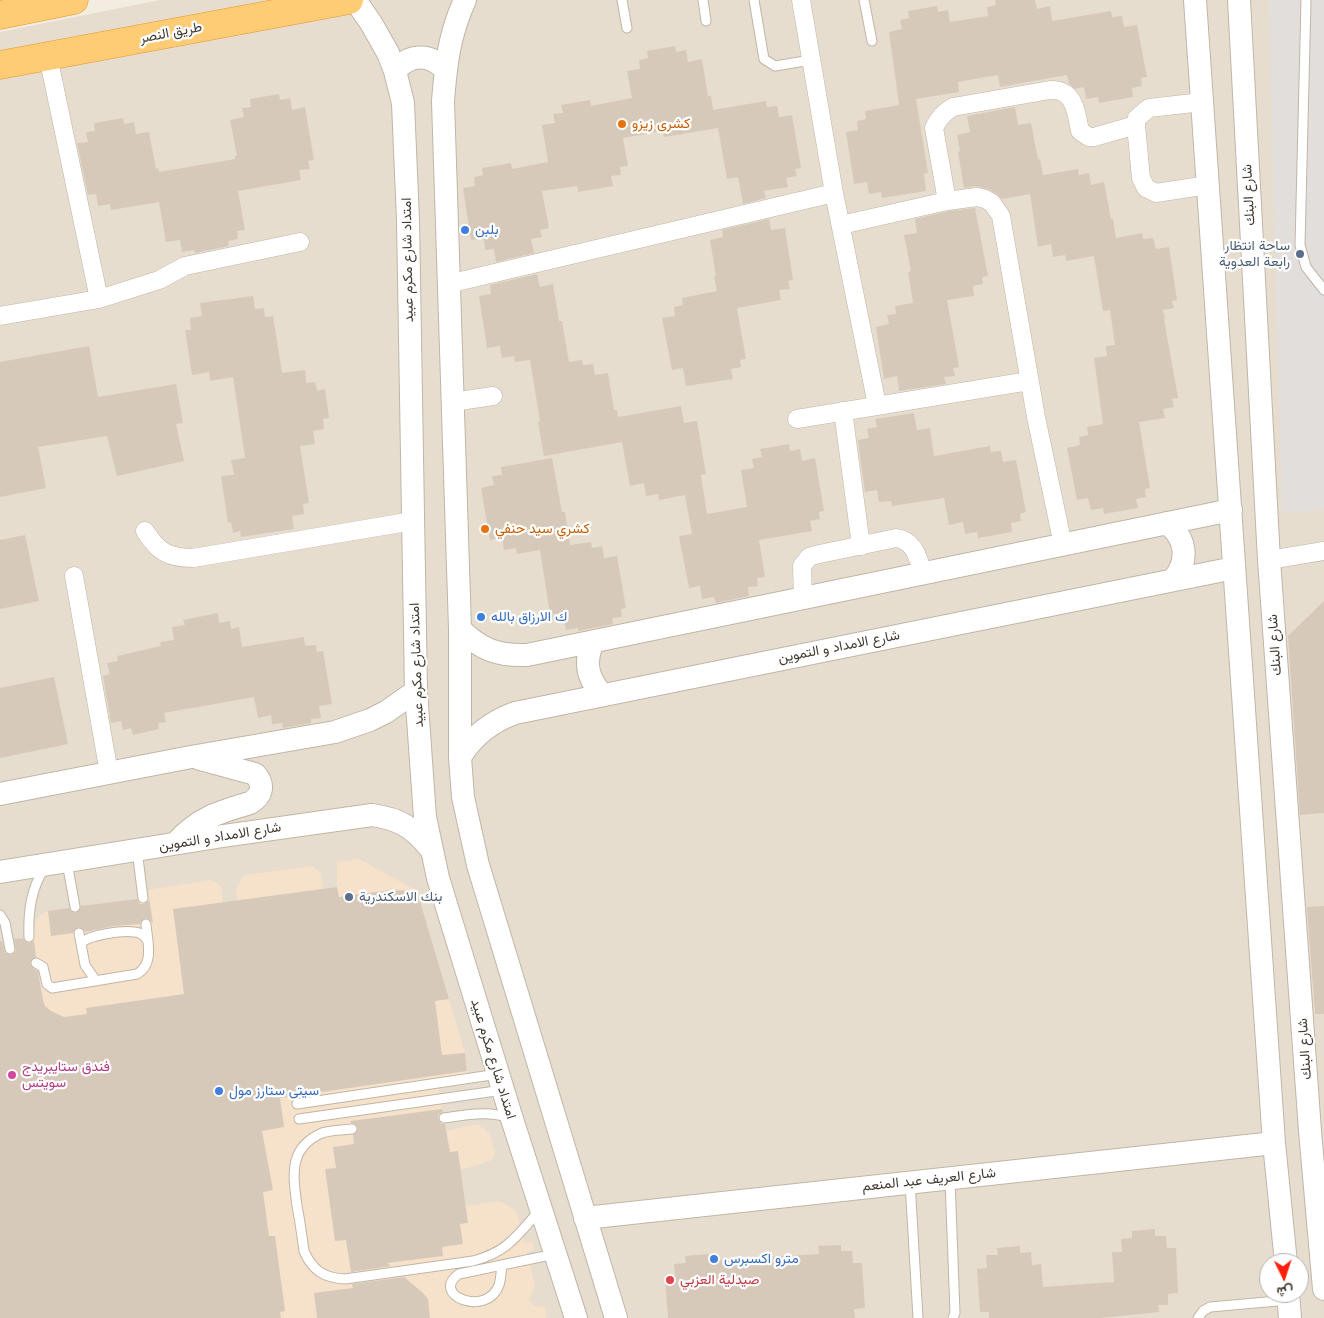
<!DOCTYPE html>
<meta charset="utf-8">
<style>
body{margin:0}
#map{position:relative;width:1324px;height:1318px;overflow:hidden;background:#f2ece1;font-family:Arial,Vazirmatn,sans-serif}
canvas{display:block}
.north{position:absolute;left:1259px;top:1253px;width:50px;height:50px;box-sizing:border-box;background:#fff;border:1px solid #b4b1ad;border-radius:50%;rotate:176deg;font-size:14px;font-weight:700;line-height:20px;text-align:center;color:#433b32}
.north::after{content:'';display:block;margin:auto;width:18px;height:22px;background:#ff200b;clip-path:polygon(50% 0,100% 100%,50% 72%,0 100%)}
</style>
<div id="map">
<canvas width="1324" height="1318"></canvas>
<div class="north">ش</div>
</div>
<script>
const ctx = document.querySelector('canvas').getContext('2d');
ctx.lineJoin = 'round';
function fillPath(path, color) { ctx.fillStyle = color; ctx.fill(path, 'evenodd'); }
function strokePath(path, color, width, dash) { ctx.strokeStyle = color; ctx.lineWidth = width; ctx.lineCap = dash ? 'butt' : 'round'; ctx.setLineDash(dash || []); ctx.stroke(path); }
function drawText(font, color, halo, rows, align = 'center') {
  ctx.font = font + ' Arial,Vazirmatn,sans-serif'; ctx.lineWidth = 4.5; ctx.setLineDash([]); ctx.textBaseline = 'middle'; ctx.strokeStyle = halo; ctx.fillStyle = color; for (const [text, x, y, turn = 0] of rows) {
    ctx.save(); ctx.translate(x, y); ctx.rotate((+turn || 0) * Math.PI / 180); ctx.textAlign = isNaN(turn) ? turn : align; if (halo) ctx.strokeText(text, 0, 0); ctx.fillText(text, 0, 0); ctx.restore();
  }
}
fillPath(new Path2D(`
 M160,0H1324V1318H0V32ZM1269,1263H1299V1293H1269Z`), '#e6ddcf');
fillPath(new Path2D(`
 M359,859L417,891L465,1053L468,1074L437,1079L446,1131L473,1125H479L489,1133L495,1151L494,1157L490,1161L461,1170L466,1206L499,1201L506,1204L517,1213L525,1243L532,1242L534,1250L527,1252L535,1286L529,1300L536,1307L545,1306L546,1318H0V951L18,948V938L33,937L35,922L39,916L48,911L149,898L148,890L211,880L220,885L222,890L223,903L238,901L236,890L238,885L245,875L312,866L321,873L323,890L337,888V862Z`), '#f6e1ca');
fillPath(new Path2D(`
 M1269,0H1324V509L1282,513Z`), '#e2dedb');
fillPath(new Path2D(`
 M995,0H1035L1037,9L1050,6L1052,21L1111,11L1112,17L1122,16L1124,27L1137,25L1147,77L1141,78L1142,86L1132,88L1133,97L1099,103L1098,97L1086,99L1084,87L1075,89L1069,84L1067,75L1000,87L998,75L958,82L959,92L916,99L928,173L924,174L926,191L882,198L881,192L869,194L867,182L854,184L846,132L858,130L857,121L866,119L865,111L899,105L889,32L902,29L900,20L909,18L908,11L937,6L938,12L948,10L950,22L988,16L987,7L996,5Z
 M675,46L676,52L686,50L688,62L702,59L708,96H711L713,110L766,101L767,107L777,106L779,117L792,115L801,168L795,169L797,176L786,178L788,187L764,191L766,198L743,204L738,177L727,179L718,128L664,137L662,131L623,138L628,166L620,167L621,175L611,176L613,186L578,192L577,186L542,191L549,228L540,230L542,237L531,239L534,253L496,262L494,249L485,250L484,238L471,240L463,188L475,186L474,177L483,175L482,168L511,163L512,169L548,162L542,125L555,123L553,114L563,113L561,105L590,100L591,106L632,98L627,71L640,69L639,60L648,58L647,51Z
 M279,94L280,100L290,98L292,110L305,107L314,160L308,161L310,169L299,170L301,180L238,191L245,230L237,231L238,239L228,241L229,246L195,253L194,250L182,252L180,240L166,242L159,202L111,210L110,204L98,206L96,194L88,195L77,143L88,142L86,132L95,131L94,123L123,118L124,124L134,122L136,134L149,132L156,169L158,168L159,172L235,159V156H237L230,120L244,117L242,108L251,107L250,99Z
 M1015,107L1018,125L1031,123L1038,160L1040,159L1043,175L1078,169L1079,175L1089,173L1091,185L1104,182L1111,219H1113L1116,238L1142,233L1143,239L1153,238L1156,249L1169,247L1177,300L1172,301L1174,308L1163,310L1165,319H1164L1178,398L1172,399L1174,407L1163,409L1165,418L1139,422L1150,488L1145,489L1146,497L1136,499L1138,508L1104,514L1103,508L1091,510L1088,498L1077,500L1067,448L1080,445L1079,437L1088,435L1087,427L1103,424L1094,358L1107,356L1106,346L1115,345L1110,310L1103,311L1094,256L1066,261L1065,255L1053,257L1051,244L1038,247L1030,194L1002,199L997,194L988,189L976,186L964,188L958,152L960,151L957,135L970,132L967,116Z
 M975,208L988,276L982,277L983,284L973,286L974,296L947,300L959,367L953,368L955,376L944,377L946,384L899,391L897,376L884,379L876,327L889,324L887,315L896,314L895,306L913,303L908,272L911,271L904,235L917,233L915,219L949,211Z
 M769,219L771,230L785,228L793,280L788,281L790,289L779,290L781,300L737,308L746,359L740,360L741,367L731,369L733,379L686,386L683,368L672,370L662,318L675,316L674,307L683,305L682,298L717,291L714,276H716L710,240L723,237L722,230Z
 M537,274L540,287L553,284L559,321H562L569,362L582,360L583,365L593,364L595,375L608,373L614,410H617L618,417L681,406L684,423L697,421L706,474L701,475L707,514L747,507L741,470L754,468L752,459L762,457L760,449L789,444L790,451L800,449L802,461L815,458L824,511L819,512L820,519L810,521L812,531L759,540L765,577L757,578L758,586L748,587L749,596L716,603L714,597L702,599L700,586L689,588L679,536L692,534L685,495L659,500L658,494L646,496L644,483L630,486L622,442L544,456L538,422L540,421L530,360L515,362L514,356L502,358L500,346L487,348L479,296L491,294L490,285Z
 M253,296L255,309L264,308L265,317L273,316L282,373L305,370L306,383L315,382L317,391L325,389L329,418L323,419L324,429L313,431L315,444L300,446L309,503L303,504L304,514L292,516L294,529L241,537L240,531L233,533L231,522L228,523L221,476L234,475L231,460L245,458L233,377L210,381L209,372L192,375L185,330H191L190,318L202,316L200,303Z
 M89,346L98,397L176,384L183,423L176,424L184,461L117,476L107,436L38,447L46,488L0,497V362Z
 M914,413L917,430L930,428L934,456L990,446L991,452L1001,451L1003,462L1016,460L1026,512L1020,514L1021,521L1011,523L1012,532L978,538L977,532L965,534L963,522L949,525L944,498L892,506L891,501L879,502L877,490L865,492L858,440L869,438L867,429L877,427L875,419Z
 M552,458L562,512H565L570,545L591,542L592,548L602,546L604,558L617,556L626,608L621,609L622,617L612,618L613,624L578,631V628L566,630L564,618L551,620L540,550L517,554L516,548L504,550L502,537L490,540L481,488L494,485L492,476L502,475L501,467Z
 M25,535L39,601L0,609V540Z
 M1324,601V813L1300,815L1288,636Z
 M218,613L219,623L230,621L231,629L239,627L242,647L304,637L305,646L316,645L317,652L323,651L332,704L319,706L321,718L311,719V723L283,728L282,723L272,724L271,715L258,718L254,697L164,713L166,722L158,723L159,729L133,735L131,728L123,730L121,721L111,723L103,676L110,674L107,663L118,661L117,656L161,646L160,642L174,640L172,627L185,625L183,620Z
 M54,677L68,744L0,758V688Z
 M337,887L339,897L391,890L417,891L449,999L435,1001L442,1055L465,1053L467,1071L280,1098L284,1127L262,1131L273,1190L263,1192L269,1236H275L285,1311L280,1312L281,1318H0V941H2L5,953L11,955L16,951L14,939L23,938L26,942L29,943L34,941L36,957L31,960L30,964L33,968L38,971L43,1000L45,1006L51,1011L64,1017L87,1014L86,1008L184,994L173,909Z
 M149,897L153,923L149,919L145,918L141,921L140,924L114,926L85,932L83,929L78,927L75,929L73,933L51,936L48,911L69,908L71,911L76,913L79,911L81,906L137,899L140,904H144L149,901Z
 M1324,906V1014H1315L1307,907Z
 M442,1109L443,1112L438,1115V1119L441,1124H445L450,1152L458,1151L468,1223L460,1224L463,1244L442,1247L443,1256L387,1263L391,1266L351,1272L346,1240L335,1241L325,1169L336,1168L333,1147L354,1144L353,1135L357,1132L358,1128L355,1124L351,1123V1121Z
 M1155,1229V1236H1166L1167,1248H1176L1178,1293L1168,1294V1305H1158L1159,1312L1101,1318H989V1312H980L977,1269L987,1268L986,1255H998L997,1248L1020,1246V1253L1031,1252L1032,1265L1041,1264L1043,1287L1114,1282L1112,1252H1122L1121,1239L1132,1238V1231Z
 M841,1245V1251H852L853,1263H862L865,1308L854,1309L855,1318H668L665,1277L675,1276L674,1264L686,1263L685,1256L708,1254L709,1261L819,1254L818,1246Z
 M404,1277L422,1292L428,1299L430,1318H317L314,1293L353,1288L352,1284Z`), '#d7c9ba');
const service = new Path2D(`
 M622,0L627,28
 M703,0L706,21
 M754,0L764,59L775,66L811,60
 M864,0L872,41
 M1306,0L1300,245L1306,267L1324,290
 M137,850L143,898
 M67,862L75,907
 M0,915L5,923L10,949
 M79,933L85,965L96,981
 M29,937C28,911 31,890 44,868
 M81,943C89,935 123,930 134,932C140,932 144,935 147,940
 M36,963L43,967L47,984L52,988L137,974C155,964 147,940 146,924
 M297,1104L498,1074
 M444,1118C466,1115 488,1110 510,1118
 M299,1119L503,1090
 M352,1129C342,1130 330,1130 322,1133C288,1148 293,1175 297,1206C300,1221 302,1236 304,1251C312,1270 324,1278 345,1279L473,1261C507,1252 516,1237 539,1211
 M950,1179L955,1313L953,1318
 M910,1182L918,1318
 M502,1265C501,1271 501,1279 499,1285C487,1318 429,1295 459,1274Z
 M502,1265L555,1254
 M1198,1318L1203,1311L1210,1307L1289,1300`);
const minor = new Path2D(`
 M801,0L834,193L877,405
 M48,56L99,299
 M1202,102L1149,108L1137,118L1136,125L1141,178L1146,188L1156,193L1208,185
 M947,201L934,128C939,118 943,113 953,107L1050,90C1054,90 1059,90 1062,92C1076,98 1077,118 1080,131L1089,137H1094L1136,125
 M841,225L947,201L977,197L985,199L992,203L1001,216L1036,417L1063,545
 M448,284L834,193
 M0,316L99,299L159,280L185,266L300,242
 M453,402L493,396
 M843,411L861,546
 M797,419L1029,381
 M145,531C158,552 169,558 193,558L413,521
 M1269,560L1324,551
 M74,576L109,773
 M803,598L802,566L809,557L815,555L896,538C915,540 918,559 923,573`);
const tertiary = new Path2D(`
 M355,0L371,23L388,53L395,71L403,103L408,220L416,691L425,817L438,878L512,1119L576,1318
 M465,0C449,35 446,64 443,101L460,629V757L463,797L478,865L616,1318
 M1195,0L1274,1143L1286,1263
 M1239,0L1269,560L1310,1131L1324,1289
 M395,71C410,53 431,53 446,71
 M1167,523C1187,539 1189,561 1173,580
 M460,629C481,650 498,656 527,655L1231,510
 M593,642C584,662 587,679 603,695
 M460,757C474,735 491,722 515,713L1234,568
 M0,794L191,757L335,732L370,720L386,712L416,691
 M176,843C198,818 219,812 250,803C262,796 265,785 255,774L200,759
 M0,872L223,836L372,815C399,819 413,827 430,848
 M585,1218L1274,1143
 M1288,1293L1290,1318`);
const trunk = new Path2D(`
 M0,15L74,0
 M0,65L349,0`);
strokePath(service, '#c0b6a7', 11);
strokePath(minor, '#c0b6a7', 19);
strokePath(tertiary, '#c0b6a7', 24);
strokePath(trunk, '#e49329', 29);
strokePath(service, '#fff', 9);
strokePath(minor, '#fff', 18);
strokePath(tertiary, '#fff', 22);
strokePath(trunk, '#ffcc76', 28);
for (const [x, y, r, color] of [
 [622,124,5,"#e8710a"],
 [465,230,5,"#3f7fe0"],
 [1300,254,5,"#5c6f8a"],
 [485,529,5,"#e8710a"],
 [481,617,5,"#3f7fe0"],
 [349,897,5,"#5c6f8a"],
 [12,1075,5,"#d1479c"],
 [219,1091,5,"#3f7fe0"],
 [714,1259,5,"#3f7fe0"],
 [670,1280,5,"#e0444e"]
]) { const dot = new Path2D(); dot.arc(x, y, r, 0, 2 * Math.PI); ctx.fillStyle = color; ctx.fill(dot); strokePath(dot, '#fff', 2); }
drawText('14px', '#433b32', '#fff', [
 ["طريق النصر",171,33,-11],
 ["شارع البنك",1249,195,-93],
 ["امتداد شارع مكرم عبيد",408,260,-91],
 ["شارع البنك",1275,645,-94],
 ["شارع الامداد و التموين",839,647,-11],
 ["امتداد شارع مكرم عبيد",417,665,-92],
 ["شارع الامداد و التموين",220,837,-9],
 ["شارع البنك",1305,1049,-94],
 ["امتداد شارع مكرم عبيد",493,1059,73],
 ["شارع العريف عبد المنعم",929,1180,-6]
]);
drawText('14px', '#c56008', '#fff', [
 ["كشرى زيزو",632,124],
 ["كشري سيد حنفي",495,529]
], 'left');
drawText('14px', '#366cbe', '#fff', [
 ["بلبن",475,230],
 ["ك الارزاق بالله",491,617],
 ["سيتى ستارز مول",229,1091],
 ["مترو اكسبرس",724,1259]
], 'left');
drawText('14px', '#4e5e75', '#fff', [
 ["ساحة انتظار",1290,246],
 ["رابعة العدوية",1290,262],
 ["بنك الاسكندرية",359,897,"left"]
], 'right');
drawText('14px', '#b23c85', '#fff', [
 ["فندق ستايبريدج",22,1067],
 ["سويتس",22,1083]
], 'left');
drawText('14px', '#be3a42', '#fff', [
 ["صيدلية العزبي",680,1280]
], 'left');
</script>
